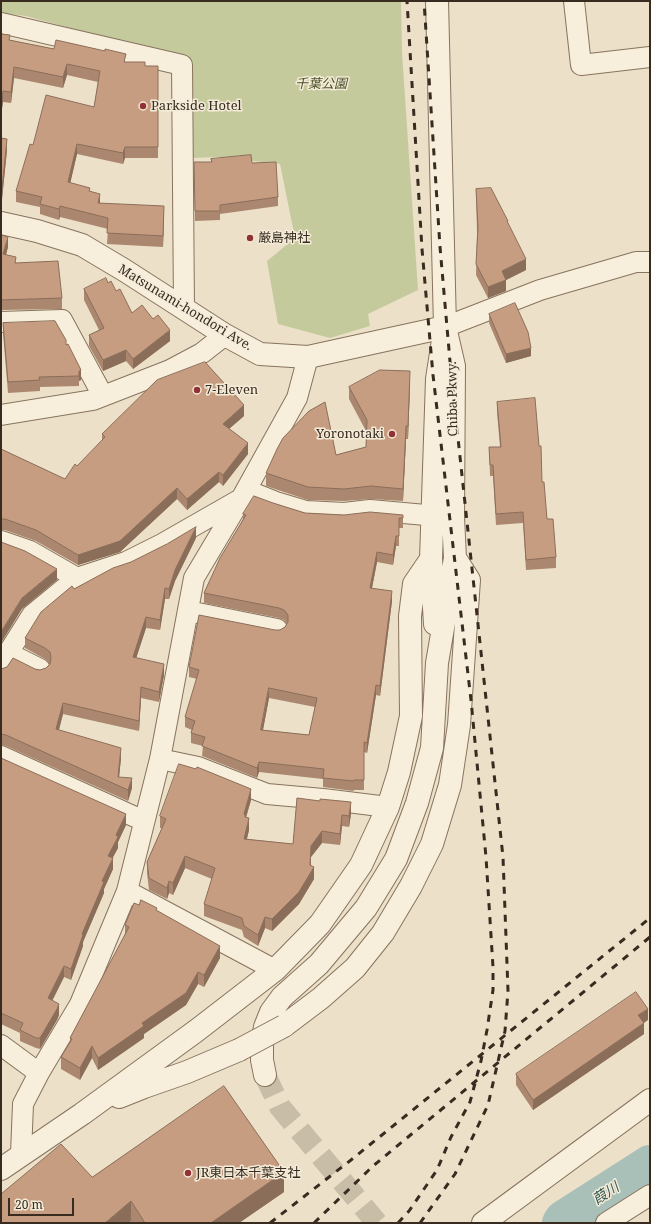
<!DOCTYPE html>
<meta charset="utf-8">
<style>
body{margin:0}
#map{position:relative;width:651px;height:1224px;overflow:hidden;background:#ece1c8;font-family:"Noto Serif",serif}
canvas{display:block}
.frame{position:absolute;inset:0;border:2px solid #382c21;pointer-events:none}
.scale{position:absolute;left:8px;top:1198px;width:66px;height:18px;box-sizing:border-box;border:2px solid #382c21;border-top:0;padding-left:5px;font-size:12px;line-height:14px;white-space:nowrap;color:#382c21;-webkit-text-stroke:3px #f4ebd8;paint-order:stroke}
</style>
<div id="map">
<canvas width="651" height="1224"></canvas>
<div class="frame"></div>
<div class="scale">20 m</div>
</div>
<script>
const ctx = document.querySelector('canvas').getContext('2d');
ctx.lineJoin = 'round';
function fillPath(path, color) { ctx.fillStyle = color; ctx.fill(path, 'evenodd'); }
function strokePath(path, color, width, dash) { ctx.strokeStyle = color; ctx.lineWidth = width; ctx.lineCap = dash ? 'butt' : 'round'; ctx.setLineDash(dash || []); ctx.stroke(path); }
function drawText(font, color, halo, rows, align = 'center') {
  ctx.font = font + ' "Noto Serif","Noto Sans JP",serif'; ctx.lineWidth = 3; ctx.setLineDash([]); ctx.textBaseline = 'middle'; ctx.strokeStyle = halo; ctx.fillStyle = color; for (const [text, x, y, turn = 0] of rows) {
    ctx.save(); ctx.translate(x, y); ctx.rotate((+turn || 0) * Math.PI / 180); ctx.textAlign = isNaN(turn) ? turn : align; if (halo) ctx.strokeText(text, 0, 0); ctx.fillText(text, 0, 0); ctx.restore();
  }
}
fillPath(new Path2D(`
 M1,1H401L402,52L418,290L368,314L370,326L330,338L278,324L267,261L295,238L280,164L219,157L192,158L186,60L26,16L1,13Z`), '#c5ca9d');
strokePath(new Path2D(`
 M562,1223L564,1220L650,1165`), '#a9c0b9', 40);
strokePath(new Path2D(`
 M265,1075L280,1107L377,1223`), '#c8bda7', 22, [22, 11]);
const minor = new Path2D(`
 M574,1L581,65L650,57
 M1,23L182,65L184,309
 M1,322L62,320L103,396
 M445,327L540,290L636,262H650
 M1,415L93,400L170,370L202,353L225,335
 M246,490L276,502L306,511L344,513L370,510L448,517
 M1,541L30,551L77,578
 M188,611L277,629
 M8,653L40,669
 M1,668L8,653L32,615L77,578L126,562L162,544L239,500
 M1,756L144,821
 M160,759L198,767L267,794L323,799L388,807
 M127,891L275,970
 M1,1045L39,1073
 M21,1154L23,1104L39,1073L80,1004L127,891L160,759L194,578L241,499L297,398L308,357
 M606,1223L650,1195`);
const tertiary = new Path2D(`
 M1,223L37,231L82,245L124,270L225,335L260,354L308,357L445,327
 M435,624L431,559L437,379L445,327L437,1
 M284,1026L321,998L355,968L383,933L411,886L432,844L450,785L459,725L469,580L455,558
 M265,1075L262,1060V1044L265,1027L271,1012L282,997L319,964L366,908L396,859L417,803L432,748L437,663L455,558L453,517L454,366L445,327
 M119,1097L144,1087L187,1072L239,1050
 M1,1169L82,1114L196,1031L275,970L320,924L361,865L388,807L399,772L411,716L410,616L414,584L431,559
 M483,1223L650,1100`);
strokePath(minor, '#87735e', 22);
strokePath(tertiary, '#87735e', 24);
strokePath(minor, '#f7eedb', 20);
strokePath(tertiary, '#f7eedb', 22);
strokePath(new Path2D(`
 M270,1223L351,1160L650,918
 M314,1223L373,1166L650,937
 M398,1223L409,1211L437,1170L451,1137L470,1102L481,1061L487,1030L493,990V967L486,857L471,700L433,375L422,249L407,1
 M420,1223L455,1174L488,1105L505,1031L508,991L503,857L451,373L440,247L424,1`), '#382c21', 3, [7, 7]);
const tertiaryBridge = new Path2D(`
 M239,1050L284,1026`);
strokePath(tertiaryBridge, '#87735e', 24, []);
strokePath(tertiaryBridge, '#f7eedb', 22);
fillPath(new Path2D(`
 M1,34L10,40L54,49L126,62L145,66H158V158H125L123,164L77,154L70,183L90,191L100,203L164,217L163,247L107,244L108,229L60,217L59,220L40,214V207L16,202V191L33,145L94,107L98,82L67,75L63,88L14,78L11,103L3,102L1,115Z
 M1,138L7,150L2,199L1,198Z
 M211,159L252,163L278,197V206L220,214V220L195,221L194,162H211Z
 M476,189L508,224L526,270L506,280V291L488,298L476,275L477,234Z
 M1,235L8,247L6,255L62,298V309L1,310Z
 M108,283L116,291L132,313L170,341L133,369L126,361L103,371L89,346V335L99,330L84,300V289Z
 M489,314L531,356L506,363L489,323Z
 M3,323L66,345L81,380L79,381V386L40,387V391L8,393L3,333Z
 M410,384L408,439H406L403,501L371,499L344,501L308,500L266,486V473L366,447V431L349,399V387Z
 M497,402L542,482L547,519L556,557V568L526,570L523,523L496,525L493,476H490L489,447H500L497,412Z
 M244,416L229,429L248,454L223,486L219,482L187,510L177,499L120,552L78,565L36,541L5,530H1V449L65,479L102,441V434Z
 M273,503L305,513L344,515H403V528H399V546H396L393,565L377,562L372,588L392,601L380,696L376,695L367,753L364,752V790H354L353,791L323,787V779L259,772L257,778L202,756L203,746L191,743V733L192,730L185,727V717L197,679L189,677V667L275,630H280L285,627L287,624L284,620L279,618L204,603V593L243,519V514ZM269,698L315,707L309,735L263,730Z
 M196,538L175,581L169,599H165L160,630L146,628L136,658L164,675L159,702L141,698L139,731L63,714L59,730L121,758L119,777L132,788L128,801L6,746L1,745V669H35L40,670L46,668L50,664L45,659L25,648V638L74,589L131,562Z
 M1,758L126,825L118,842V848L112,858L113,869L104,889V893L83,942V946L71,980L64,977L52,1001L59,1015L57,1020L40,1049L36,1048L20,1041V1033L1,1024Z
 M297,798L351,814L349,827L342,826L340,845L322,843L311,857V865L314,879L299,904L272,931L265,928L258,946L244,937L242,930L204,916V904L212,879L185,868L173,895L169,893L167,899L149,890L147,873V862L162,828H160V816L251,800L246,818L249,830L247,839L293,844Z
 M157,911L220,958L204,987L198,984L186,1005L144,1034V1038L98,1070L92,1058L80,1080L61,1069V1057L70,1042V1038L125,935V925Z
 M648,1020L644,1023V1034L533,1110L516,1085V1074Z
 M92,1177L284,1192L239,1223H132Z`), '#ab876f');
fillPath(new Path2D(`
 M67,64V75L63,88V77Z
 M14,67V78L11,103V92Z
 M3,91V102L1,115V104Z
 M7,139V150L2,199V188Z
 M77,144V154L68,193V182Z
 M125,147V158L123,164V153Z
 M100,194V205L98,203Z
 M60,206V217L59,220V209Z
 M164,206V217L163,247V236Z
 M8,237V247L3,265V254Z
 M526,259V270L506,280V291L488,298V287L502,271Z
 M170,330V341L133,369V359Z
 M531,348V356L506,363V354Z
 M126,350V361L103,371V360Z
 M81,370V380L79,381V371Z
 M410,371V384L408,439V426Z
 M244,405V416L223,434V424Z
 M406,426V439L403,501V489Z
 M248,443V454L223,486V475Z
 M219,472V482L187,510V499Z
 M177,488V499L120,552L78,565V555Z
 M196,527V538L175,581L169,599V589L175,570Z
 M396,536V546L393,565V555Z
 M377,552V562L370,598V588Z
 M57,569V580L22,609L1,643V632L22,598Z
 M165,588V599L160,630V620Z
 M392,591V601L380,696V686Z
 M146,617V628L133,668V657Z
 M164,664V675L159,702V692Z
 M376,685V695L367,753V743Z
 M141,687V698L139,731V721Z
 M269,688V698L261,740V730Z
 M63,703V714L56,740V729Z
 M121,748V758L118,788V777Z
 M259,762V772L257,778V768Z
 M132,778V788L128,801V790Z
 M251,789V800L245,820L244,814Z
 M351,802V814L349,827V816Z
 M126,814V825L118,842V848L108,867V856L116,835Z
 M342,815V826L340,845V834Z
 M249,818V830L244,850V839Z
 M322,831V843L311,857L310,874L314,867V879L299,904L272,931V919L310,865L311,846Z
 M185,856V868L173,895V883Z
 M113,858V869L104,889V893L83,942V946L71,980V969L82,934L102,881Z
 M169,881V893L167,899V888Z
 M265,917V928L258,946V935Z
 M220,946V958L204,987V975Z
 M64,966V977L48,1009V998Z
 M198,972V984L186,1005L144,1034V1038L98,1070V1058L142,1023Z
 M59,1004V1015L57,1020L40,1049V1038Z
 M648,1009V1020L638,1026V1015Z
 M644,1023V1034L533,1110V1100Z
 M92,1046V1058L80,1080V1068Z
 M284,1172V1192L239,1223H211Z
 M131,1201V1221L129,1223H105Z`), '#8b6e5a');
const building = new Path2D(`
 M1,34L10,35L9,40L54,49L56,40L105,51V49L126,54L124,62H145V66H158V147H125L123,153L77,144L68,182L90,188L89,191L100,194L98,203L164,206L163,236L107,233L108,218L60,206L59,209L40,204L42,197L16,191L30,144L33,145L46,95L94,107L100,71L67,64L63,77L14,67L11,92L3,91L1,104Z
 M1,138L7,139L2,188H1Z
 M251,155L252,163L276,162L278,197L220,205V211H195L194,162H212L211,159Z
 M491,188L508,221H507L526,259L502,271L506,280L488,287L476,264L478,228L476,189Z
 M1,235L8,237L3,254L16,257L15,263L58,261L62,298L1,300Z
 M106,278L108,283L111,281L116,291L120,289L132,313L142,305L153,319L158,315L170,330L133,359L126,350L103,360L89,335L104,328L84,289Z
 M515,303L528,332L531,348L506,354L489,314Z
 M55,321L66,340V345L68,344L81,370L79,371V376L39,377L40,380L8,382L3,323Z
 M205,362L244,405L223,424L248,443L223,475L219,472L187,499L177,488L120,541L78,555L36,530L5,519H1V449L65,479L75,464L77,466L105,437L102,434L157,380Z
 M380,370L410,371L408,426H406L403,489L371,486L344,489L308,487L266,473L277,449L283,438L309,411L325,402L336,455L366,447L367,420L349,387Z
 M535,398L539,446H541L542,482H544L547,519H553L556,557L526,560L523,512L496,514L493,465H490L489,447H501L497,402Z
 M254,496L273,503L305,513L344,515L370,512L403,515V518H399V536H396L393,555L377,552L370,588L392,591L380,686L376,685L367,743L364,742V780H354L353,781L323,778L324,769L259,762L257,768L202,746L205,737L191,733L195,721L185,717L199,670L189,667L199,615L275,630H280L285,627L288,622V615L284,610L279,608L204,593L220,558L246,515L243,514ZM269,688L317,698L309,735L261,730Z
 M196,527L175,570L169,589L165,588L160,620L146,617L133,657L164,664L159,692L141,687L139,721L63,703L56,729L121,748L118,777L132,778L128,790L6,735L1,734V669L7,667L13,658L35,669L40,670L46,668L50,664L51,658L50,652L45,648L25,638L41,612L72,586L74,589L113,568L131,562L167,544Z
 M1,542L25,551L57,569L22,598L1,632Z
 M1,758L126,814L116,835L118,837L108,856L113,858L102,881L104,882L82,934L83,935L71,969L64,966L48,998L59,1004L57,1009L40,1038H36L20,1030L23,1023L1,1013Z
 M179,764L196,769L197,767L251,789L244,814L245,815V817L249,818L244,839L293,844L297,798L320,801V799L351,802L349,816L342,815L340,834L322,831L311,846L310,865L314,867L299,892L272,919L265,917L258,935L244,926L242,918L204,904L215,868L185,856L173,883L169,881L167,888L149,878L147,862L166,819L160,816Z
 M141,900L157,908L156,910L220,946L204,975L198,972L186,993L142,1023L144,1026L98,1058L92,1046L80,1068L61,1057L72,1039L70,1038L129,927L125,925L134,903L139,905Z
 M636,992L648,1009L638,1015L644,1023L533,1100L516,1074Z
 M224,1086L284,1172L211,1223H145L131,1201L105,1223H1V1194L61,1144L92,1177Z`);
fillPath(building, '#c79d81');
strokePath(building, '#8b6e5a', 1);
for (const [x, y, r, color] of [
 [143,106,4,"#923235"],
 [250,238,4,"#923235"],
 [197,390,4,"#923235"],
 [392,434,4,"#923235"],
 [188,1173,4,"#923235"]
]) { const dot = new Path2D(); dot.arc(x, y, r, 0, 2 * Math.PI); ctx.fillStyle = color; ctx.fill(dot); strokePath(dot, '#f4ebd8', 1.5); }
drawText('italic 13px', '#4a5329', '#f4ebd8', [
 ["千葉公園",321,84]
]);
drawText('13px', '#382c21', '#f4ebd8', [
 ["Parkside Hotel",151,106],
 ["厳島神社",258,238],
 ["7-Eleven",205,390],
 ["Yoronotaki",384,434,"right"],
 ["JR東日本千葉支社",196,1173]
], 'left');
drawText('13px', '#382c21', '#f4ebd8', [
 ["Matsunami-hondori Ave.",185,308,31],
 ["Chiba Pkwy.",453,399,-91]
]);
drawText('italic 14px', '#315754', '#f4ebd8', [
 ["葭川",606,1194,-33]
]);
</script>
